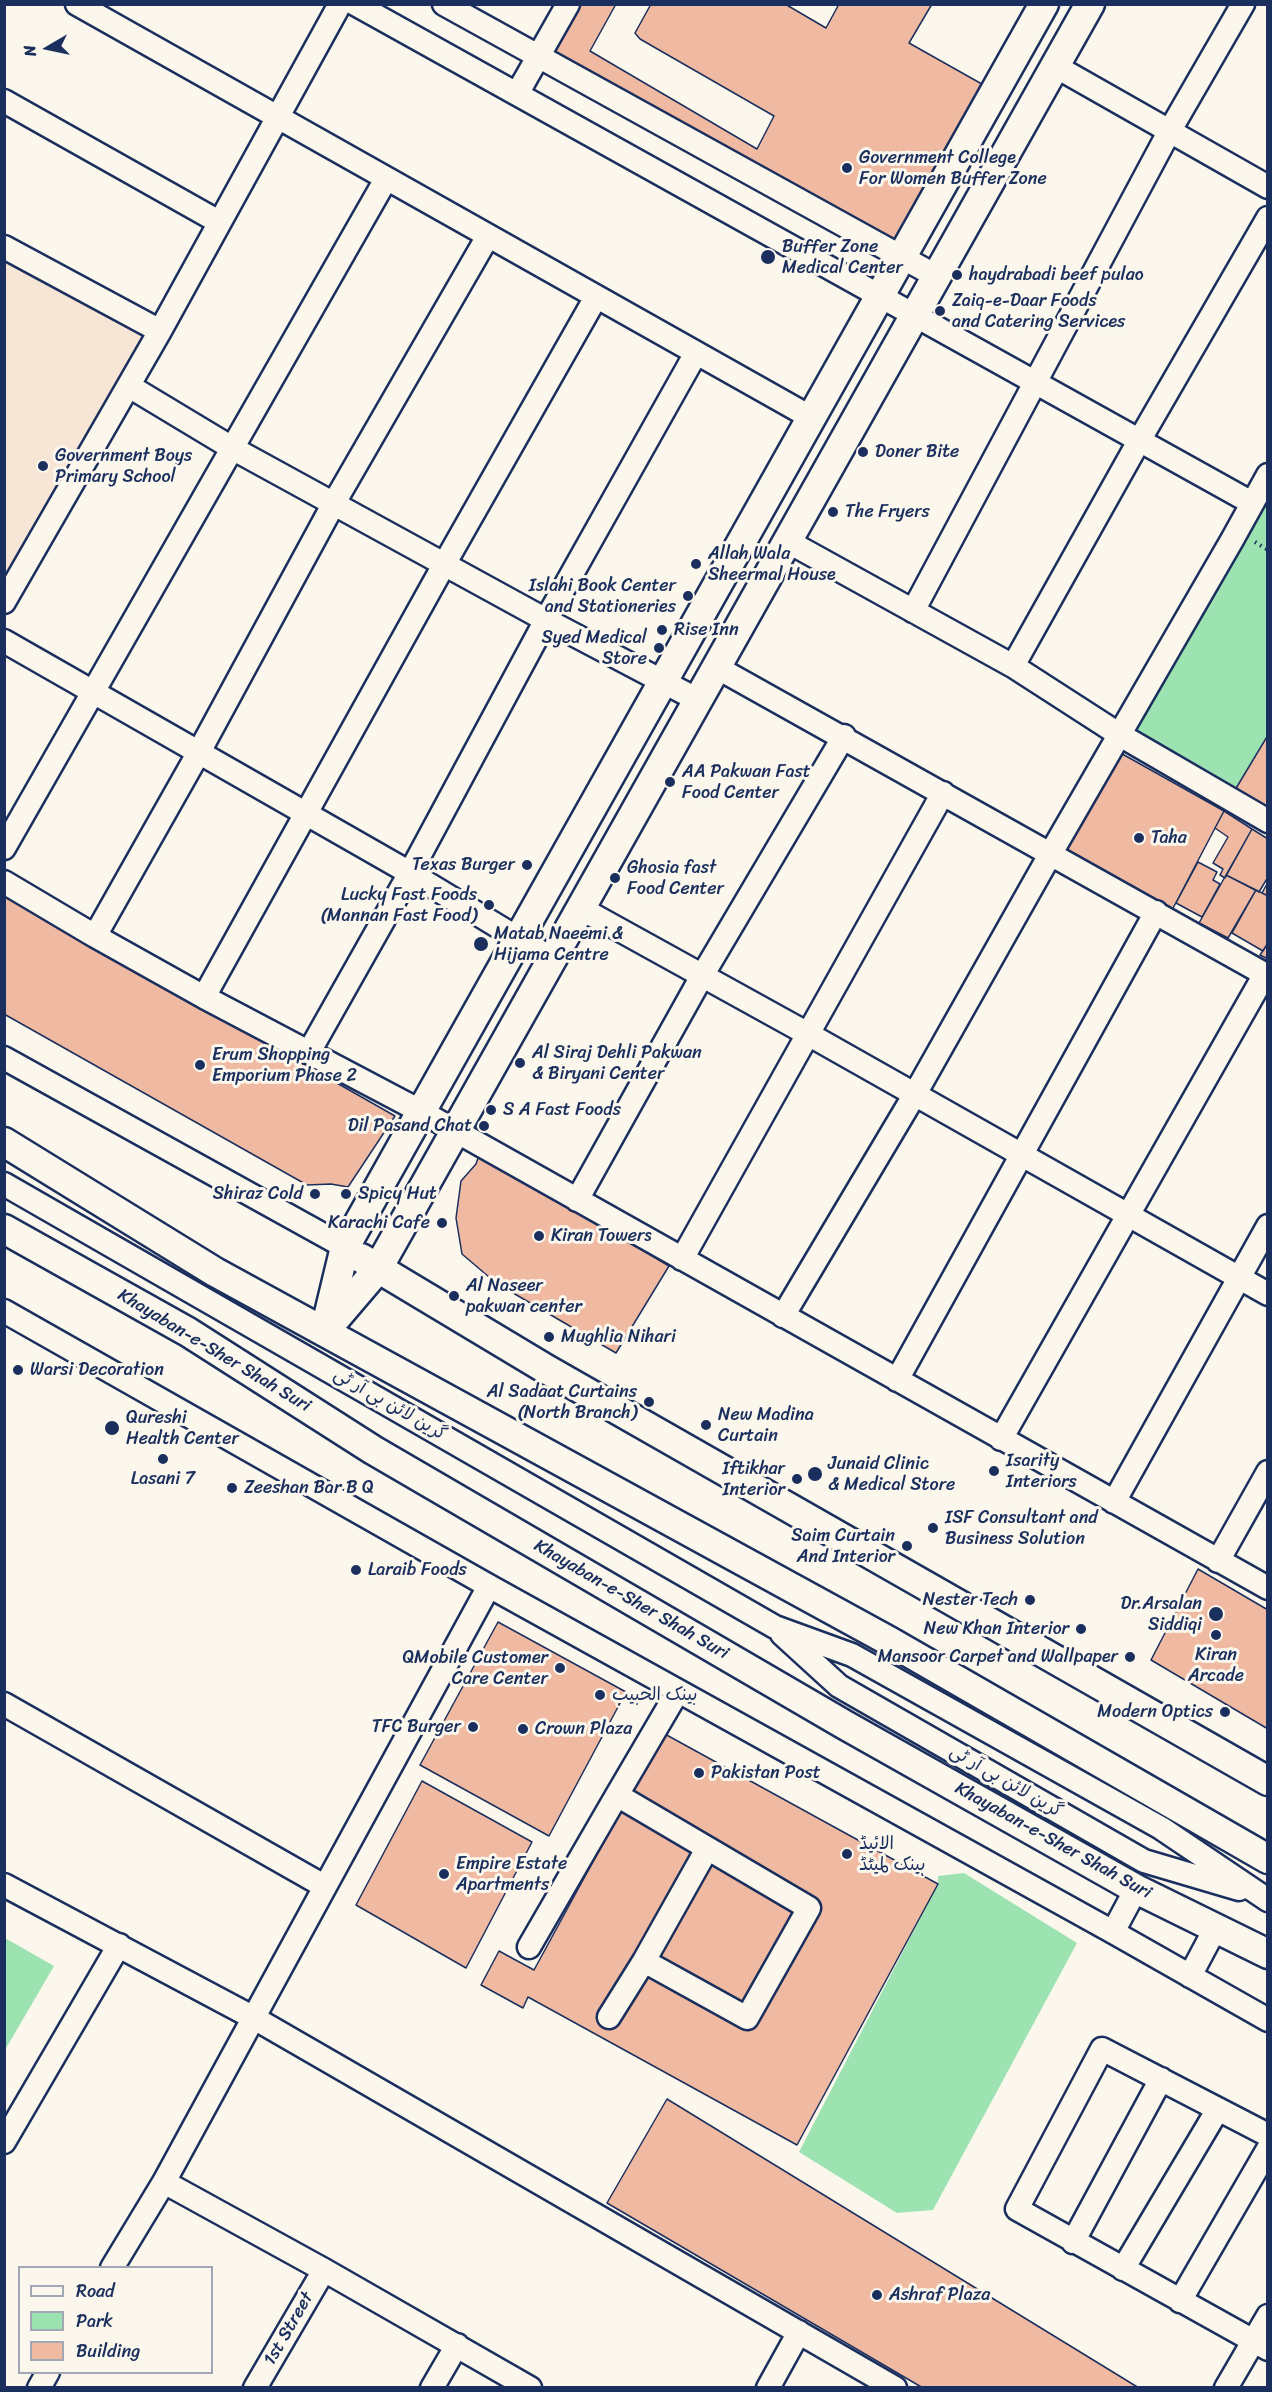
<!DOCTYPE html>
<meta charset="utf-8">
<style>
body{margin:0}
#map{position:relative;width:1272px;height:2392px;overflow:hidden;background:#fbf7ec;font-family:Sriracha,sans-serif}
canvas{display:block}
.frame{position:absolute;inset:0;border:6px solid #1b2f5e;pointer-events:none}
.legend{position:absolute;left:18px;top:2266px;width:195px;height:108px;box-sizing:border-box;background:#fbf7ec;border:2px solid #a1a7b3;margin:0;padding:8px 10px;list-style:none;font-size:18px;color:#1b2f5e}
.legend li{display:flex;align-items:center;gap:12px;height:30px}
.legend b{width:30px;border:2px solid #a1a7b3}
.north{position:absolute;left:18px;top:18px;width:60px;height:60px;-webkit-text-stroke:4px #fbf7ec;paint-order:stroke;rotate:261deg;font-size:16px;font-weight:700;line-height:24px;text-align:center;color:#1b2f5e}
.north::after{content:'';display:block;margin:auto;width:21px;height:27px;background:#1b2f5e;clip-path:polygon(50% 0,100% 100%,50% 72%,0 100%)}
</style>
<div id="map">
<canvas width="1272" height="2392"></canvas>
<div class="frame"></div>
<ul class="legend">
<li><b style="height:8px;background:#fbf7ec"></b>Road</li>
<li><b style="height:16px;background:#9ce3b1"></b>Park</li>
<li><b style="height:16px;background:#efbaa1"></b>Building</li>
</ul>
<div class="north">N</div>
</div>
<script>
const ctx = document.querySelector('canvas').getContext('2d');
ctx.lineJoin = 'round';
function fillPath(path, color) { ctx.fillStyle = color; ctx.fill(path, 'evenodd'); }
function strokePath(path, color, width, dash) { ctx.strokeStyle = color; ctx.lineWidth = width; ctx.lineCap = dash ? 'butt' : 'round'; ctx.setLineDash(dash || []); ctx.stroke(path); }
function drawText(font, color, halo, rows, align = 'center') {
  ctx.font = font + ' Sriracha,"Playpen Sans Arabic",sans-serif'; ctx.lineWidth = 6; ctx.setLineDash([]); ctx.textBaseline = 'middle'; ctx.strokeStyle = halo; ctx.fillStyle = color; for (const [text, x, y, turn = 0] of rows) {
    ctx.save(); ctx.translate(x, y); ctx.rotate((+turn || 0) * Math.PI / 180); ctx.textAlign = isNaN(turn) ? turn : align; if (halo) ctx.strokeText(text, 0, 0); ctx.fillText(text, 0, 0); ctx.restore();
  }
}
fillPath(new Path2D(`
 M5,247L160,331L5,602Z`), '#f7e5d6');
fillPath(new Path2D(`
 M1267,478V735L1235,790L1124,728Z
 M964,1873L1077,1943L933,2210L897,2213L799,2152L938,1884V1876Z
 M5,1938L54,1966L5,2050Z`), '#9ce3b1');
const building = new Path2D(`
 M568,4H1044L904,257L538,56Z
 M616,4H651L635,33L640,39L774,116L757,149L590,51Z
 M785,4H839L826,28Z
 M932,4H1044L996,92L909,43Z
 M1268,735V807L1235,790Z
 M1117,751L1224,811L1171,912L1062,848Z
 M1224,811L1252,829L1225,878L1220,875L1223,869L1213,863L1228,837L1215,828Z
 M1252,829L1268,839V877L1259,892L1226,875Z
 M1198,862L1217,872L1213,880L1220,884L1202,917L1176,903Z
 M1226,875L1256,890L1228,938L1199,923Z
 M1268,882V896L1262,893Z
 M1256,890L1268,896V943L1263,951L1232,933Z
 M4,894L395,1116L348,1187L331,1184L307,1185L4,1014Z
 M1268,943V959L1260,955Z
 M480,1152L669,1266L616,1353L496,1283L462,1254L456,1218L461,1181L476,1164Z
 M1198,1569L1268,1610V1729L1151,1660Z
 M498,1622L626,1692L549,1836L420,1765Z
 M663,1733L938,1884L797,2145L528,1997L523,2008L481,1985L499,1951L534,1970Z
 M422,1781L532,1842L466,1968L356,1905Z
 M667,2099L1139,2388H923L607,2203Z`);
fillPath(building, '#efbaa1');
strokePath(building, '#1b2f5e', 1.5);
const minor = new Path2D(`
 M77,4L812,418
 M355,4L1252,503
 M444,4L936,276
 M1055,66L1268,187
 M517,94L568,4
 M4,101L219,222
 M4,247L160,331
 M129,386L232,448L546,620L698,700
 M787,541L1013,666L1120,735L1268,821
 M4,602L160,331L340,4
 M913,611L1169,132L1243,4
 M4,641L410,873L552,959
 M1013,666L1139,441L1268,218
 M716,667L1268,976
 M4,848L386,179
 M4,882L95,936L204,997L422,1112L1268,1588
 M580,908L808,1034L1268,1294
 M95,936L199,752L334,503L488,236
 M204,997L445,563L596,297
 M309,1052L410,873L546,620L696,353
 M4,1058L345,1247
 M4,1184L775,1627L852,1655L1161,1828L1268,1900
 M577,1200L702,976L844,736
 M682,1259L943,793
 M4,1311L489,1586L1113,1932L1268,2020
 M783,1316L915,1094L1051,853L1232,540L1268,475
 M897,1380L1156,912
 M1001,1439L1265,974
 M1114,1502L1268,1226
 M1218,1561L1268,1472
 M782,1634L839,1686L1144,1861L1239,1889
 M4,1704L324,1886
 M4,1885L254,2018L895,2388
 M1113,1932L1136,1889
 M529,1947L617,1795
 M644,1961L707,1849
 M1190,1976L1215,1929
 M609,2017L644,1961L747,2018L809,1908L617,1795L678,1691
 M1268,2135L1102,2049L1017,2209L1268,2349
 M4,2142L119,1945
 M164,2182L324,2270L530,2388
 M1073,2242L1161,2079
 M112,2268L164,2182L489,1586
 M1123,2269L1218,2109
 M1180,2301L1268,2149
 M39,2388L48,2372
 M255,2388L324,2270
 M432,2388L457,2345
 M768,2388L799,2332
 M1226,2388L1268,2316`);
const major = new Path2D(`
 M4,1142L215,1272L889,1641L1268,1859
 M4,1229L188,1332L373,1450L845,1725L1136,1889L1268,1954
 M361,1258L546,1369L1268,1781
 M326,1326L345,1247L1044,4
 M325,1331L377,1270L1090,4`);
strokePath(minor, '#1b2f5e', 27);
strokePath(major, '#1b2f5e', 33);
strokePath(new Path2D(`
 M1255,542L1268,550`), '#1b2f5e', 4, [1.5, 4.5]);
strokePath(minor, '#fbf7ec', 22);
strokePath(major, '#fbf7ec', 28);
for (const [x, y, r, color] of [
 [847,168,6,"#1b2f5e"],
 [768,257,8,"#1b2f5e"],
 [957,275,6,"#1b2f5e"],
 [940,311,6,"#1b2f5e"],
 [863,452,6,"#1b2f5e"],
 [43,466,6,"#1b2f5e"],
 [833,512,6,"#1b2f5e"],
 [696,564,6,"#1b2f5e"],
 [688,596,6,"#1b2f5e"],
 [662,630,6,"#1b2f5e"],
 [659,648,6,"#1b2f5e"],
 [670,782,6,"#1b2f5e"],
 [1139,838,6,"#1b2f5e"],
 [527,865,6,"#1b2f5e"],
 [615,878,6,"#1b2f5e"],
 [489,905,6,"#1b2f5e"],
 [481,944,8,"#1b2f5e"],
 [520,1063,6,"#1b2f5e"],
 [200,1065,6,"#1b2f5e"],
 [491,1110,6,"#1b2f5e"],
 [484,1126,6,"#1b2f5e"],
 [315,1194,6,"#1b2f5e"],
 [346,1194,6,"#1b2f5e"],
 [442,1223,6,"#1b2f5e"],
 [539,1236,6,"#1b2f5e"],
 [454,1296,6,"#1b2f5e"],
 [549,1337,6,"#1b2f5e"],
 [18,1370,6,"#1b2f5e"],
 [649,1402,6,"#1b2f5e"],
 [706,1425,6,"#1b2f5e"],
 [112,1428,8,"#1b2f5e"],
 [163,1459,6,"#1b2f5e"],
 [994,1471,6,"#1b2f5e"],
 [815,1474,8,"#1b2f5e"],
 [797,1479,6,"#1b2f5e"],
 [232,1488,6,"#1b2f5e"],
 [933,1528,6,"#1b2f5e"],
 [907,1546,6,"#1b2f5e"],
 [356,1570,6,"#1b2f5e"],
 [1030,1600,6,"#1b2f5e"],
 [1216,1614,8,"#1b2f5e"],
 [1081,1629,6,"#1b2f5e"],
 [1216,1635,6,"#1b2f5e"],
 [1130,1657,6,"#1b2f5e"],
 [560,1668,6,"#1b2f5e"],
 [600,1695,6,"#1b2f5e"],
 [1225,1712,6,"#1b2f5e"],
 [473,1727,6,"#1b2f5e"],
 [523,1729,6,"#1b2f5e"],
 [699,1773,6,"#1b2f5e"],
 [847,1854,6,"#1b2f5e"],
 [444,1874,6,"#1b2f5e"],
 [877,2295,6,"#1b2f5e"]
]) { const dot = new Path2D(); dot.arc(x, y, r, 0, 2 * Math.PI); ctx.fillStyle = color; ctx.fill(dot); strokePath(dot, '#fbf7ec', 2); }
drawText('18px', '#1b2f5e', '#fbf7ec', [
 ["Government College",859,158],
 ["For Women Buffer Zone",859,179],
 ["Buffer Zone",782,247],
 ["Medical Center",782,268],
 ["haydrabadi beef pulao",969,275],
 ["Zaiq-e-Daar Foods",952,301],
 ["and Catering Services",952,322],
 ["Doner Bite",875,452],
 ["Government Boys",55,456],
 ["Primary School",55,477],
 ["The Fryers",845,512],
 ["Allah Wala",708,554],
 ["Sheermal House",708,575],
 ["Islahi Book Center",676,586,"right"],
 ["and Stationeries",676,607,"right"],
 ["Rise Inn",674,630],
 ["Syed Medical",647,638,"right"],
 ["Store",647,659,"right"],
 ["AA Pakwan Fast",682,772],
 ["Food Center",682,793],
 ["Taha",1151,838],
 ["Texas Burger",515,865,"right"],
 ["Ghosia fast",627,868],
 ["Food Center",627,889],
 ["Lucky Fast Foods",477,895,"right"],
 ["(Mannan Fast Food)",477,916,"right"],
 ["Matab Naeemi &",494,934],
 ["Hijama Centre",494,955],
 ["Al Siraj Dehli Pakwan",532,1053],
 ["& Biryani Center",532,1074],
 ["Erum Shopping",212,1055],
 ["Emporium Phase 2",212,1076],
 ["S A Fast Foods",503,1110],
 ["Dil Pasand Chat",472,1126,"right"],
 ["Shiraz Cold",303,1194,"right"],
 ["Spicy Hut",358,1194],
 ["Karachi Cafe",430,1223,"right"],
 ["Kiran Towers",551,1236],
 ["Al Naseer",466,1286],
 ["pakwan center",466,1307],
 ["Mughlia Nihari",561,1337],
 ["Warsi Decoration",30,1370],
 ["Al Sadaat Curtains",637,1392,"right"],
 ["(North Branch)",637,1413,"right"],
 ["New Madina",718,1415],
 ["Curtain",718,1436],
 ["Qureshi",126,1418],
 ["Health Center",126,1439],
 ["Isarity",1006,1461],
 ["Interiors",1006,1482],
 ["Junaid Clinic",828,1464],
 ["& Medical Store",828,1485],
 ["Iftikhar",785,1469,"right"],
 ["Interior",785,1490,"right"],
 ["Lasani 7",163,1479,"center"],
 ["Zeeshan Bar B Q",244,1488],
 ["ISF Consultant and",945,1518],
 ["Business Solution",945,1539],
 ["Saim Curtain",895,1536,"right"],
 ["And Interior",895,1557,"right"],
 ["Laraib Foods",368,1570],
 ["Nester Tech",1018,1600,"right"],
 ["Dr.Arsalan",1202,1604,"right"],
 ["Siddiqi",1202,1625,"right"],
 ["New Khan Interior",1069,1629,"right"],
 ["Kiran",1216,1655,"center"],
 ["Arcade",1216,1676,"center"],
 ["Mansoor Carpet and Wallpaper",1118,1657,"right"],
 ["QMobile Customer",548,1658,"right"],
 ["Care Center",548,1679,"right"],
 ["بينک الحبيب",612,1695],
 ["Modern Optics",1213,1712,"right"],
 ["TFC Burger",461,1727,"right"],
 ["Crown Plaza",535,1729],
 ["Pakistan Post",711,1773],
 ["الائیڈ",859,1844],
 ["بینک لمیٹڈ",859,1865],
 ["Empire Estate",456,1864],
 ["Apartments",456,1885],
 ["Ashraf Plaza",889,2295]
], 'left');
drawText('18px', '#1b2f5e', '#fbf7ec', [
 ["Khayaban-e-Sher Shah Suri",214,1351,31],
 ["گرین لائن بی آر ٹی",390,1405,30],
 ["Khayaban-e-Sher Shah Suri",631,1600,30],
 ["گرین لائن بی آر ٹی",1006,1782,30],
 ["Khayaban-e-Sher Shah Suri",1053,1841,29],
 ["1st Street",289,2329,-60]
]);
</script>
